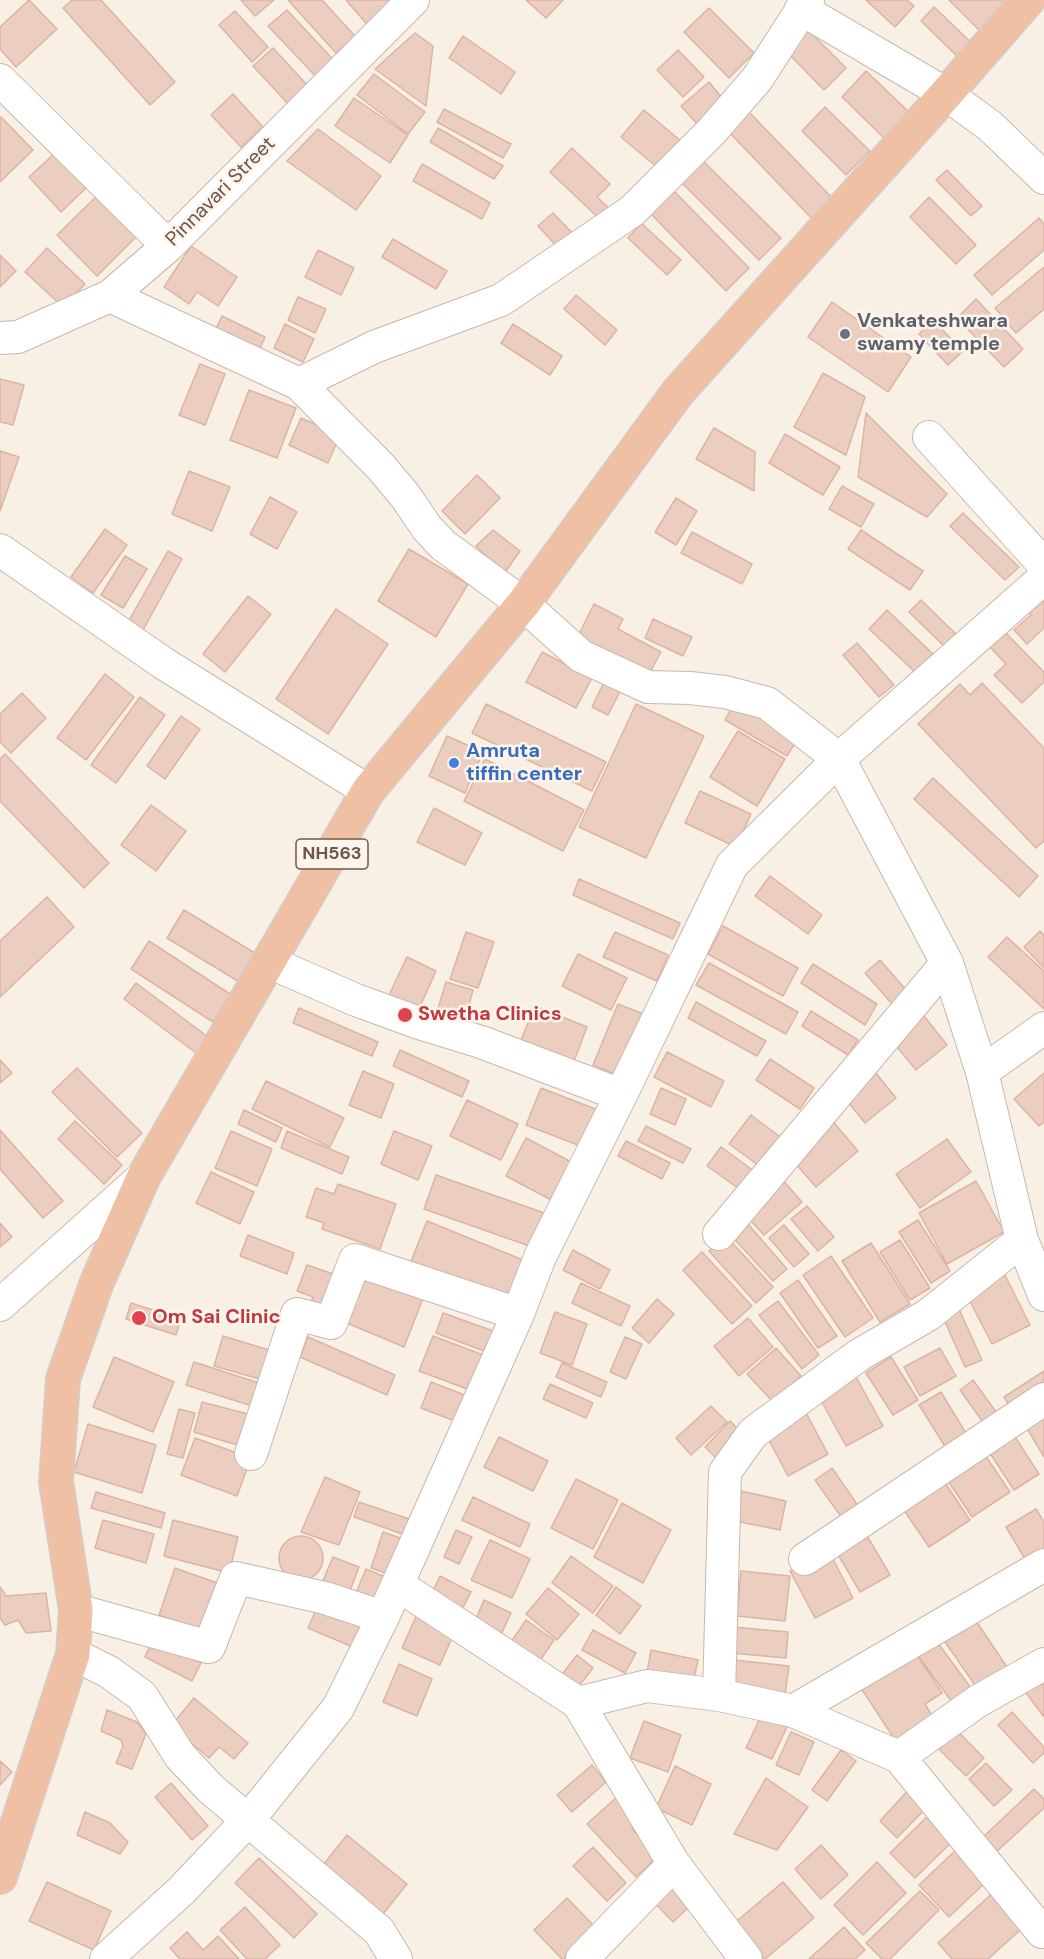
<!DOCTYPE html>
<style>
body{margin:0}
canvas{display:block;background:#f9f0e5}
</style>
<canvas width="1044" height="1959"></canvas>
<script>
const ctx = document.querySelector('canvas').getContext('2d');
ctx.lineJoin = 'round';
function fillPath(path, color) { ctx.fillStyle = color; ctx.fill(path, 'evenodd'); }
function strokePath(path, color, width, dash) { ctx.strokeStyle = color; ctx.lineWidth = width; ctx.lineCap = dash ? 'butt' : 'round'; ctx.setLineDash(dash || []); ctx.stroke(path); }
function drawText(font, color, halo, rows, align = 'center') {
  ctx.font = font + ' "DM Sans",sans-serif'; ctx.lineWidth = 5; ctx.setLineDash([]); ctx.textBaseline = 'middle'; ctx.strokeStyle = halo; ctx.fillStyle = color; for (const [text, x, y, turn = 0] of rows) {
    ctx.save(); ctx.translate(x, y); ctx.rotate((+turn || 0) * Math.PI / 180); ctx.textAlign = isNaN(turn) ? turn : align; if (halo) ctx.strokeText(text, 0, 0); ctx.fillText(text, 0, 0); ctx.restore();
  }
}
const building = new Path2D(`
 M29,0L57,29L16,67L0,49V27Z
 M72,0H101L175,82L150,105L63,8Z
 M241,0H274L255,16Z
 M288,0H322L355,36L336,53Z
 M346,0H397L372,30Z
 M526,0H563L546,18Z
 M866,0H907L914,6L895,27Z
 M949,0H1014L981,32Z
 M934,7L976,47L962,61L921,21Z
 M709,8L754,53L729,78L684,32Z
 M287,10L340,67L322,83L268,26Z
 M235,11L268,47L252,62L219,25Z
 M804,26L846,68L824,90L782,47Z
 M415,33L433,46L426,106L375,69Z
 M463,36L515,72L501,94L449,58Z
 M273,48L309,87L290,106L253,66Z
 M678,50L704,77L683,97L657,70Z
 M866,71L910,113L885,139L842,97Z
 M374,74L425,112L408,134L357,95Z
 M709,82L727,104L700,127L681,106Z
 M233,94L263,127L241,147L211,115Z
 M354,98L408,135L390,163L335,126Z
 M825,107L870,151L846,175L802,131Z
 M444,109L511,144L503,158L437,122Z
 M644,110L688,147L665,174L621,137Z
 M747,110L839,205L818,225L727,130Z
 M1,117L33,150L0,182V118Z
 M438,128L503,166L494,179L430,142Z
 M318,129L381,176L356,210L287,161Z
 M572,148L610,184L597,197L613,212L604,223L550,172Z
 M55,153L87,187L61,212L29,177Z
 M700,158L781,238L759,260L678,179Z
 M422,164L490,203L482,219L413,181Z
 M947,170L982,206L971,216L936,180Z
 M104,189L143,230L97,276L57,235Z
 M673,190L749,268L726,291L650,213Z
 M929,197L976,245L956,264L910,217Z
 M553,213L578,239L563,253L538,226Z
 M1039,218L1044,224V250L992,295L974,275Z
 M641,223L681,260L667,275L628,238Z
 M393,239L447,271L436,289L382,257Z
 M191,246L237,277L218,306L197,292L189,304L164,287Z
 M47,248L85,284L63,307L25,272Z
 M318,250L354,268L341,295L305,277Z
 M0,255L16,271L0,287Z
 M1044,267V309L1016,333L995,308Z
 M576,295L617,330L605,345L564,309Z
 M298,297L326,309L315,333L288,320Z
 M976,299L1023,349L1004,367L957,318Z
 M832,302L911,357L888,392L808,337Z
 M222,316L265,337L255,360L211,339Z
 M933,320L963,351L948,365L919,334Z
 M285,324L314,339L303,362L274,348Z
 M513,324L562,356L550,375L501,343Z
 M200,364L225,374L205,425L179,415Z
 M823,373L865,397L846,455L794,427Z
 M0,379L24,385L13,425L0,422Z
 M249,390L296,408L277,458L230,440Z
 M866,413L947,494L927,517L858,477Z
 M301,418L340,435L328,463L289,445Z
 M714,428L755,452L754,491L696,459Z
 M785,434L840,467L823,495L769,463Z
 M0,451L19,457L0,511Z
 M189,471L230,487L212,531L172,514Z
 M477,475L500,498L465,534L442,511Z
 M842,486L874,504L861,527L829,509Z
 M270,497L297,512L277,549L250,534Z
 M676,498L697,511L676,545L655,532Z
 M963,513L1019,567L1005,580L950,526Z
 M105,529L127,545L93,593L71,577Z
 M493,530L520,551L504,574L476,546Z
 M861,530L923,571L910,590L848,549Z
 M692,532L752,564L742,584L681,553Z
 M409,549L468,584L436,637L378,601Z
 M168,551L182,559L142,632L127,624Z
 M125,556L147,569L123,608L101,595Z
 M1044,590V628L1027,644L1014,630L1031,615L1024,608Z
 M248,596L271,614L225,672L203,654Z
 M921,600L960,638L948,650L909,612Z
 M594,604L623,619L618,629L661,652L649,674L575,642Z
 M336,609L388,644L328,734L276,699Z
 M887,610L933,654L915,672L869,629Z
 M653,619L692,637L683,656L645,638Z
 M1004,631L1044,672V682L1022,703L994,675L1006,664L989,646Z
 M857,643L894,685L879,697L843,655Z
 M542,652L592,678L576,708L526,682Z
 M105,674L134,697L86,760L57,738Z
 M606,678L623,686L608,715L592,707Z
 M982,683L1044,748V841L1036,848L918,724L960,684L970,695Z
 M22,693L46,718L11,753L0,742V714Z
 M140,697L165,715L116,783L91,765Z
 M735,702L798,738L787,756L725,720Z
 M486,704L606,762L592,791L472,733Z
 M636,704L704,736L646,858L579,827Z
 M181,716L200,729L165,779L147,766Z
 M738,731L785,759L757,806L710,777Z
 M447,736L483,752L465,793L429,776Z
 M5,754L109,863L84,888L0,801V759Z
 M485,759L584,810L563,851L464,801Z
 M933,778L1038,876L1019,897L914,799Z
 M700,791L751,814L736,847L685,823Z
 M151,805L186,831L156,871L121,845Z
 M434,808L482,833L465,865L417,842Z
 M770,876L822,915L808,934L755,896Z
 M579,879L680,923L673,939L573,895Z
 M47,897L74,927L0,997V941Z
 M184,910L263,958L246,986L167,938Z
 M723,926L798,968L783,996L708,954Z
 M1040,931L1044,935V968L1024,947Z
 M466,932L494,942L478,988L450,979Z
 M615,932L668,955L657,981L603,957Z
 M1007,937L1044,971V1009L988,957Z
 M149,941L230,994L213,1022L131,969Z
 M578,954L627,978L611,1010L562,986Z
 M407,957L436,971L419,1009L389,995Z
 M880,960L907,991L892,1004L865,973Z
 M709,963L798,1012L786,1034L696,985Z
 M813,964L877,1004L865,1025L801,983Z
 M446,982L473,990L462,1030L434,1022Z
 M136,983L216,1043L204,1059L124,999Z
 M696,1002L766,1041L757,1056L688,1018Z
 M618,1004L646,1015L621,1077L593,1065Z
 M535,1006L587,1027L574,1061L521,1040Z
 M299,1008L378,1042L372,1056L293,1023Z
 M811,1011L858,1040L848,1055L802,1026Z
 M924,1016L947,1045L916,1070L893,1042Z
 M400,1050L469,1081L462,1097L393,1066Z
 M667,1052L724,1081L711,1107L654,1077Z
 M770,1059L814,1088L800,1109L756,1080Z
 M0,1060L12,1073L0,1083Z
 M871,1067L896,1098L865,1123L840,1092Z
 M77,1068L142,1133L117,1157L52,1092Z
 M363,1071L394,1084L381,1118L349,1105Z
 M1044,1073V1122L1039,1126L1014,1099Z
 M266,1081L344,1118L330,1147L252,1109Z
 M541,1088L598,1110L583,1147L526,1125Z
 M661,1088L686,1099L675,1125L650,1114Z
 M467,1100L518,1124L501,1160L450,1136Z
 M244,1110L282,1128L276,1142L238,1124Z
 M751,1115L783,1139L762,1168L729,1144Z
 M830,1118L858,1151L816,1187L787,1154Z
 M75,1121L122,1165L104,1184L58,1139Z
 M646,1126L691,1149L683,1163L638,1141Z
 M0,1130L63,1201L43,1218L0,1169Z
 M231,1131L272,1149L257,1186L215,1168Z
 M287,1131L349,1157L342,1174L281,1148Z
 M394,1131L432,1146L418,1180L381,1164Z
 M526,1138L577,1165L557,1203L506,1176Z
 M947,1139L971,1172L920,1208L896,1174Z
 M626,1141L670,1163L662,1179L618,1156Z
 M721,1147L758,1174L745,1193L707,1166Z
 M211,1172L254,1192L240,1224L196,1203Z
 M436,1175L550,1215L538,1249L424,1209Z
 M780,1177L802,1202L764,1235L741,1210Z
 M976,1181L1004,1232L947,1264L919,1213Z
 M338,1184L396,1204L380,1249L322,1229L324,1223L306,1217L316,1188L334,1194Z
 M807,1206L834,1237L818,1251L791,1219Z
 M741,1216L787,1269L773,1281L726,1230Z
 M918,1220L950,1271L931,1283L899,1232Z
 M427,1221L523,1260L506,1302L410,1264Z
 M0,1223L12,1237L0,1247Z
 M784,1225L809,1254L794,1267L769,1238Z
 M248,1235L294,1253L287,1274L240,1256Z
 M725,1235L773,1287L756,1303L709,1251Z
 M900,1240L930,1288L910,1300L880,1252Z
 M871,1243L910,1304L880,1322L842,1261Z
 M573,1250L610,1270L600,1289L563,1270Z
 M702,1252L752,1306L732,1324L683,1270Z
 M831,1256L873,1318L845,1337L803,1275Z
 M307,1265L336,1275L324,1311L310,1305L313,1297L297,1291Z
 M1003,1271L1030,1325L992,1344L964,1290Z
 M367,1273L424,1296L404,1347L347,1323Z
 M798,1280L837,1336L818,1348L780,1293Z
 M581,1283L630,1306L621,1326L572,1303Z
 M657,1299L674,1314L649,1343L632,1328Z
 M778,1301L819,1355L802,1369L759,1315Z
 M131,1303L181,1319L176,1335L126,1319Z
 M959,1309L982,1360L965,1367L943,1317Z
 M555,1312L587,1324L572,1365L540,1353Z
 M443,1313L499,1333L492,1354L436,1333Z
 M748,1318L773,1347L739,1376L714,1346Z
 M223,1336L272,1351L263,1380L214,1366Z
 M433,1336L491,1358L478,1393L419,1371Z
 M308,1337L395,1375L387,1395L300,1357Z
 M625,1337L642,1344L626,1379L610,1372Z
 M776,1348L801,1376L773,1402L747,1374Z
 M940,1348L956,1376L920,1396L904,1367Z
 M114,1357L174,1382L153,1432L93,1407Z
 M891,1357L918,1400L893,1415L866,1373Z
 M194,1362L259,1383L252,1406L186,1385Z
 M562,1363L607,1382L601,1397L556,1377Z
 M1044,1371V1392L1014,1412L1004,1397Z
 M855,1375L883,1426L846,1446L818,1395Z
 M973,1380L999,1416L985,1425L960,1390Z
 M431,1382L475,1399L465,1425L421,1408Z
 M550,1384L593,1403L586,1418L543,1399Z
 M941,1392L967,1435L946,1448L919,1405Z
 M202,1402L255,1416L247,1448L194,1432Z
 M711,1406L727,1422L691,1455L676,1438Z
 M179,1409L195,1413L183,1458L167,1454Z
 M804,1409L828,1454L788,1476L764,1431Z
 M1044,1418V1457L1027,1428Z
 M730,1421L746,1437L721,1463L705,1447Z
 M88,1424L156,1445L142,1493L74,1472Z
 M1013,1434L1039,1474L1014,1490L988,1450Z
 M499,1437L548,1461L533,1491L484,1467Z
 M195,1438L251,1458L237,1496L181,1475Z
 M983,1452L1010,1492L972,1517L945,1476Z
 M832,1468L861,1510L844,1521L815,1480Z
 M939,1474L970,1520L929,1547L898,1501Z
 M325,1477L360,1492L339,1545L301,1532Z
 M576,1479L618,1500L593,1549L551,1528Z
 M741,1491L786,1501L780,1530L735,1521Z
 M96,1492L165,1513L161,1528L91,1508Z
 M473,1497L530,1524L520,1547L462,1520Z
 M359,1502L415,1521L411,1537L354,1517Z
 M622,1503L671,1530L643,1583L594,1557Z
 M1036,1509L1044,1522V1561L1031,1569L1006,1527Z
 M103,1520L154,1534L146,1563L95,1548Z
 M173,1520L238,1537L229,1573L164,1556Z
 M863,1529L890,1575L860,1592L833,1546Z
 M456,1530L472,1537L459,1564L444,1557Z
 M383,1532L409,1541L397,1577L371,1568Z
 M279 1558a22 22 0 1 1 44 0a22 22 0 1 1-44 0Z
 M490,1540L530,1559L512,1598L471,1580Z
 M829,1551L853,1598L815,1618L790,1571Z
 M571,1556L613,1586L593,1613L552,1583Z
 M333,1557L359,1567L346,1601L319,1590Z
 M175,1568L223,1585L207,1632L159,1615Z
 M366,1569L392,1580L378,1613L352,1602Z
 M741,1571L790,1576L785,1621L737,1616Z
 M440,1576L471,1592L456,1621L426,1606Z
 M0,1587L6,1596L46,1593L51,1631L26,1633L18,1620L5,1625L0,1618Z
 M616,1587L641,1606L620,1634L596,1615Z
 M548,1588L579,1614L557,1640L526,1614Z
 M484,1600L511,1613L498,1641L472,1628Z
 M319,1603L365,1623L355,1648L308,1628Z
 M417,1614L455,1631L440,1665L402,1648Z
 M972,1615L1009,1670L979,1691L941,1636Z
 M526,1620L554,1640L537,1665L509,1645Z
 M733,1627L788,1632L786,1658L731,1653Z
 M593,1630L636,1653L625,1673L582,1650Z
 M153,1639L201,1663L192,1681L145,1657Z
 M935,1639L971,1688L952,1702L916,1653Z
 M651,1650L698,1660L693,1683L647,1673Z
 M915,1652L942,1693L925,1704L936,1722L899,1746L861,1688Z
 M577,1655L593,1668L575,1691L559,1678Z
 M734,1660L789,1666L784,1702L730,1695Z
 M399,1664L432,1679L417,1716L383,1702Z
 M1039,1679L1044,1686V1717L1024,1690Z
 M194,1698L248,1743L234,1759L219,1747L209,1758L171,1726Z
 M107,1710L137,1722L146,1734L132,1769L116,1763L123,1746L121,1740L101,1731Z
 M1012,1712L1044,1747V1753L1033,1763L998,1725Z
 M761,1716L787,1727L772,1759L746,1748Z
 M644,1721L681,1735L668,1772L630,1758Z
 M956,1730L984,1758L966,1776L938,1748Z
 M791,1732L814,1742L799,1775L776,1765Z
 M841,1750L856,1761L827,1801L812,1790Z
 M0,1761L12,1772L0,1785Z
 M986,1763L1012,1790L994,1806L969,1779Z
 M592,1765L606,1782L572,1812L557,1795Z
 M675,1766L711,1784L692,1825L656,1808Z
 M766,1778L808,1807L777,1850L734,1834Z
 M171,1783L208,1826L192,1840L155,1797Z
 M912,1786L930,1804L897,1838L880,1821Z
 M1034,1789L1044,1799V1808L995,1853L982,1838Z
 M618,1796L641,1821L632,1829L658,1856L636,1877L587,1824Z
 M934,1810L959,1835L915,1878L890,1853Z
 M85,1812L110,1823L128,1842L120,1854L77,1835Z
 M347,1835L407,1884L379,1919L319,1870Z
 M821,1845L848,1875L821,1899L795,1869Z
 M593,1847L626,1883L607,1901L573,1866Z
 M959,1847L989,1879L949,1917L919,1885Z
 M259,1858L317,1914L294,1938L235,1883Z
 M877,1862L906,1893L863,1935L834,1905Z
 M667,1881L690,1906L673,1922L650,1898Z
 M47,1882L111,1911L94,1950L29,1921Z
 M783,1882L814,1918L765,1959H761L732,1925Z
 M996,1890L1027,1924L988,1959H952L938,1943Z
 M920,1891L939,1910L890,1959H882L866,1943Z
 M567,1898L599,1931L569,1959H562L534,1930Z
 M245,1907L280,1945L265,1959H247L220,1930Z
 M844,1927L865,1950L855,1959H809Z
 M187,1932L203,1950L218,1936L239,1959H180L170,1948Z`);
fillPath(building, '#eccec0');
strokePath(building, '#dcb4a2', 1.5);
const minor = new Path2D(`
 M801,9L946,94L990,126L1044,178
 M0,80L168,246
 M110,296L299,384L374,347L501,300L632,211L711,132L757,79L808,0
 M0,338L18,337L110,296L168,246L413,0
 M299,384L381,467L406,497L427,528L443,545L523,604L581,656L648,687L690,688L725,692L767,703L839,759L947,963L982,1072L1022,1240L1044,1295
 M929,437L1044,565
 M0,550L163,663L368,791
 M269,962L356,1000L419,1023L481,1042L621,1095
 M982,1072L1044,1028
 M719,1234L947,963
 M0,1305L144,1176
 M251,1454L297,1314L331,1323L355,1260L518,1314
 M805,1559L1044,1399
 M398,1585L578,1703
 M76,1610L209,1647L236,1578L325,1598L383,1617
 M73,1654L109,1672L142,1696L180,1756L211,1789L379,1931L396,1959
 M719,1695L793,1711L899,1757L1042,1932L1044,1930
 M793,1711L1044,1565
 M899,1757L978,1701L1044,1664
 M106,1959L182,1890L249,1819L338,1708L383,1617L518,1314L540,1257L621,1095L732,865L839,759L1044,578
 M582,1959L674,1864
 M746,1959L674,1864L578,1703L647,1686L719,1695L725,1472L753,1433L859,1355L928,1315L1022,1240`);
const trunk = new Path2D(`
 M0,1877L73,1654L76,1610L56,1482L63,1379L97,1282L144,1176L368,791L523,604L678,392L946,94L1028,0`);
strokePath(minor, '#c9b7ad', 34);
strokePath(trunk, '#d4cdca', 36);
strokePath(minor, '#fff', 32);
strokePath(trunk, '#efc0a4', 33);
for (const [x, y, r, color] of [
 [845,334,6,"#6b7280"],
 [454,763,6,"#3f7fe0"],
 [405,1015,8,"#e0444e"],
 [139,1318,8,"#e0444e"]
]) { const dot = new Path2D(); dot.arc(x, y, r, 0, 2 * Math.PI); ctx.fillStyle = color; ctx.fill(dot); strokePath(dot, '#fdf4eb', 2); }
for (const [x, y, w] of [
 [332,854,72]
]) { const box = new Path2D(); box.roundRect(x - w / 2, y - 15, w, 30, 4.5); ctx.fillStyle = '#fdf4eb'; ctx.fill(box); strokePath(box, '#6f574d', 1.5); }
drawText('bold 18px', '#6f574d', null, [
 ["NH563",332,854]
]);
drawText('20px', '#6f574d', '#fdf4eb', [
 ["Pinnavari Street",221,192,-45]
]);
drawText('bold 20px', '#5b616d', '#fdf4eb', [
 ["Venkateshwara",857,322],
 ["swamy temple",857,345]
], 'left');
drawText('bold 20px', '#366cbe', '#fdf4eb', [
 ["Amruta",466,752],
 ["tiffin center",466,775]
], 'left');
drawText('bold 20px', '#be3a42', '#fdf4eb', [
 ["Swetha Clinics",418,1015],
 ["Om Sai Clinic",152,1318]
], 'left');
</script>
